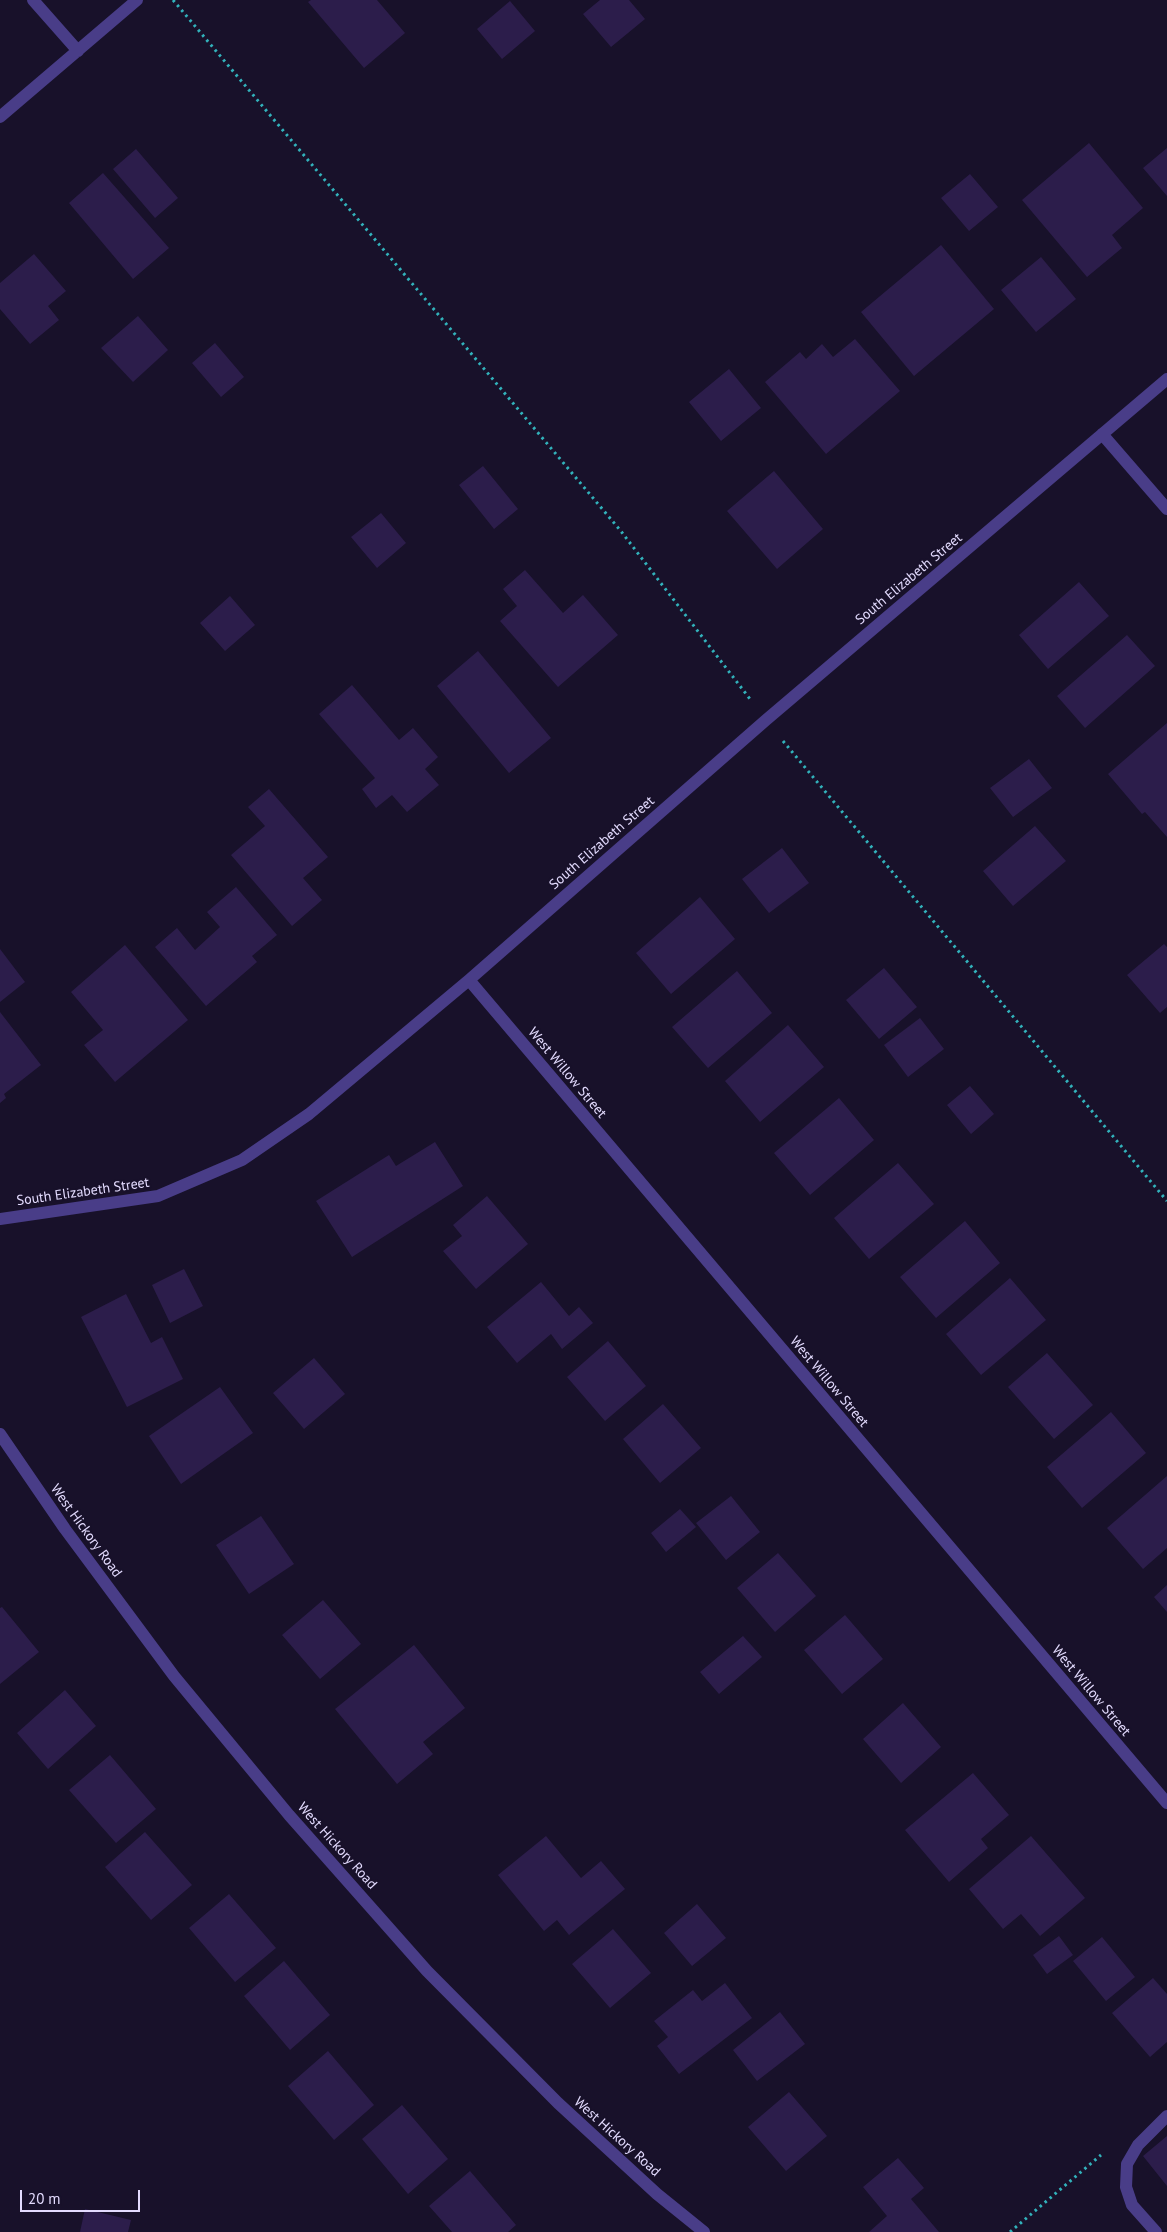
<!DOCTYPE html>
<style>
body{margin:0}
#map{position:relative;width:1167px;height:2232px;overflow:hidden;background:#18112a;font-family:"PT Sans",sans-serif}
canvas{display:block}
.scale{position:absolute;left:20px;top:2190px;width:120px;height:22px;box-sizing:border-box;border:2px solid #e3dbfe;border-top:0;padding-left:6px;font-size:15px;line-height:18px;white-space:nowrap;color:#e3dbfe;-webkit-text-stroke:4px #18112a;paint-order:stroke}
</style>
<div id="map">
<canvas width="1167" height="2232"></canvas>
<div class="scale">20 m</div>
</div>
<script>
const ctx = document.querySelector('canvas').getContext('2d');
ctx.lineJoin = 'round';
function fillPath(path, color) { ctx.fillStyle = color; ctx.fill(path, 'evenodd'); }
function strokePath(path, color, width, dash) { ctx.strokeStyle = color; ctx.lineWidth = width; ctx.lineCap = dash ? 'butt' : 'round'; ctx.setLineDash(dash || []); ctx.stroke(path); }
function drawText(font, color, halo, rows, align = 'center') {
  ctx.font = font + ' "PT Sans",sans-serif'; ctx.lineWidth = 4; ctx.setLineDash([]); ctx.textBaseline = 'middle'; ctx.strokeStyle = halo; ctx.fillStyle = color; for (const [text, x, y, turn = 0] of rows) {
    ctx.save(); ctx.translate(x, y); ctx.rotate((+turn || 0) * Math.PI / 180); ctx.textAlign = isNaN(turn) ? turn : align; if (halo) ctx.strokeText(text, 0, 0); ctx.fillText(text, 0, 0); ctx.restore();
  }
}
fillPath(new Path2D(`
 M311,0H377L405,33L364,68L308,2Z
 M600,0H629L645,19L611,47L583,14Z
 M510,1L535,31L502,59L477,29Z
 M1089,143L1143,208L1112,235L1122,248L1087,277L1022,200Z
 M1167,148V196L1143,168Z
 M136,149L178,198L155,218L113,169Z
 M103,173L169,248L133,279L69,203Z
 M970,174L998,207L969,231L941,198Z
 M941,245L994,309L914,376L861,312Z
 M34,254L66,291L48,306L59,320L30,344L0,309V283Z
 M1041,257L1076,299L1036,332L1001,290Z
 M138,316L168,350L133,382L101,348Z
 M855,339L900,391L826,454L765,382L800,352L806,359L822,344L833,357Z
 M215,343L244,377L221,397L192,363Z
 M729,369L761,408L721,441L689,402Z
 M483,466L518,509L494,529L459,485Z
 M774,471L823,529L777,569L727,511Z
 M381,513L406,543L377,568L351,537Z
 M525,570L563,613L583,595L618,635L558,687L500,621L517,606L503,589Z
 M1079,582L1109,616L1048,669L1019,635Z
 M230,596L255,625L225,651L200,623Z
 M1127,635L1155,666L1085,728L1057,696Z
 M478,651L551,738L509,773L437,686Z
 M352,685L399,740L413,728L438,757L425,769L439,785L407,812L392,795L376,808L362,789L375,778L319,714Z
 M1167,723V837L1145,812L1142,814L1108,774Z
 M1029,759L1052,788L1013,817L990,788Z
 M269,789L328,857L303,878L322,900L292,926L231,855L265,826L248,807Z
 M1035,826L1066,861L1013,906L983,871Z
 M782,848L809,883L769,913L742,879Z
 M236,887L277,935L252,956L257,962L206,1006L155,947L177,928L195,950L220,927L207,912Z
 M700,897L735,939L671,994L636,953Z
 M1164,944L1167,947V1007L1160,1013L1127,975Z
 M125,945L188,1020L115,1082L84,1045L103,1030L71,992Z
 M0,949L25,982L0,1002Z
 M884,968L917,1007L879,1039L846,1000Z
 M737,971L772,1013L708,1068L672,1027Z
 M0,1012L41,1065L4,1094L6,1098L0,1103Z
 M920,1018L944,1049L908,1077L884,1045Z
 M788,1025L824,1067L760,1122L725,1081Z
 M970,1086L994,1114L971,1134L947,1105Z
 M839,1098L874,1140L810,1195L774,1153Z
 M435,1142L463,1186L352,1257L316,1201L389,1155L396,1166Z
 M898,1163L934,1204L869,1259L834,1218Z
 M487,1196L528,1244L476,1289L443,1251L462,1236L453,1225Z
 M965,1221L1000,1263L936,1318L900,1277Z
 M184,1269L203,1306L170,1323L152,1285Z
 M1010,1278L1046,1320L981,1375L946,1334Z
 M541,1282L569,1316L579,1307L593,1323L562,1349L551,1334L517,1363L487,1327Z
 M126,1294L151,1343L162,1337L183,1379L127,1407L81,1317Z
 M608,1341L646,1386L605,1421L567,1377Z
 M1047,1353L1093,1405L1054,1439L1008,1387Z
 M314,1358L345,1394L304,1429L273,1393Z
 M220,1387L253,1433L181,1484L149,1436Z
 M663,1404L701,1448L660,1483L623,1439Z
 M1111,1412L1146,1453L1082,1508L1047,1467Z
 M1167,1476V1548L1143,1569L1107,1528Z
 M731,1496L760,1532L726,1560L696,1523Z
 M680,1509L696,1527L666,1552L651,1533Z
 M261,1516L294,1564L249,1594L216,1545Z
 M778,1553L816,1596L775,1632L737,1588Z
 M1167,1585V1612L1154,1597Z
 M323,1600L361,1644L320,1679L282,1635Z
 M2,1607L39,1652L0,1684V1608Z
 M845,1615L883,1659L842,1694L804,1650Z
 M743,1636L762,1657L719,1694L700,1672Z
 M414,1645L465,1708L423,1742L433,1754L397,1784L335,1709Z
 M65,1690L96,1726L48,1769L17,1733Z
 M903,1703L941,1747L901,1783L863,1739Z
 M110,1755L156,1809L116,1843L69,1790Z
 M973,1773L1009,1815L981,1839L988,1848L949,1882L905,1830Z
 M145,1832L192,1885L151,1920L105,1867Z
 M546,1836L581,1878L601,1861L625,1889L569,1935L557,1920L544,1931L498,1875Z
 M1031,1836L1085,1898L1040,1936L1021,1914L1003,1929L969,1889Z
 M229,1894L276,1948L235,1982L189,1928Z
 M697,1904L726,1938L692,1966L664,1933Z
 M613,1929L651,1973L610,2008L572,1964Z
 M1059,1936L1073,1955L1047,1974L1033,1955Z
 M1102,1937L1135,1977L1106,2001L1073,1961Z
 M284,1961L330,2015L290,2050L244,1996Z
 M1153,1978L1167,1994V2042L1150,2057L1112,2013Z
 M725,1983L752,2018L679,2074L657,2046L668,2037L654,2021L693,1990L702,2001Z
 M780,2012L805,2044L757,2081L733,2050Z
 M328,2051L374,2105L334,2140L288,2086Z
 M789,2092L827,2136L786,2171L748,2127Z
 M402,2105L448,2159L408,2194L362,2139Z
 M1167,2136V2186L1143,2156Z
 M898,2158L924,2188L911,2199L939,2232H869L887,2216L863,2187Z
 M470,2171L516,2225L508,2232H452L429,2206Z
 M85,2209L131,2220L128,2232H80Z`), '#2c1d4b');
strokePath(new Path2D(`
 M173,0L620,530L750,699
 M783,741L1167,1201
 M1010,2232L1101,2155`), '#32b2bb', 3, [2.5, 4]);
strokePath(new Path2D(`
 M1156,2232L1132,2205L1126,2187L1127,2164L1138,2145L1167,2116`), '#493d88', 12);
strokePath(new Path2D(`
 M33,0L78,51
 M0,117L137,0
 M1102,434L1167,509
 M469,980L1167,1803
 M0,1219L158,1196L242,1160L309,1114L469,980L766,720L1167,379
 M0,1434L65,1529L174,1676L289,1815L427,1971L558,2103L657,2194L704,2232`), '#493d88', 12);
drawText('14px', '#e3dbfe', '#18112a', [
 ["South Elizabeth Street",909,579,-40],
 ["South Elizabeth Street",602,843,-41],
 ["West Willow Street",567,1073,50],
 ["South Elizabeth Street",83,1192,-8],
 ["West Willow Street",829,1382,50],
 ["West Hickory Road",86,1531,54],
 ["West Willow Street",1091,1691,50],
 ["West Hickory Road",337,1846,48],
 ["West Hickory Road",617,2137,42]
]);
</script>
